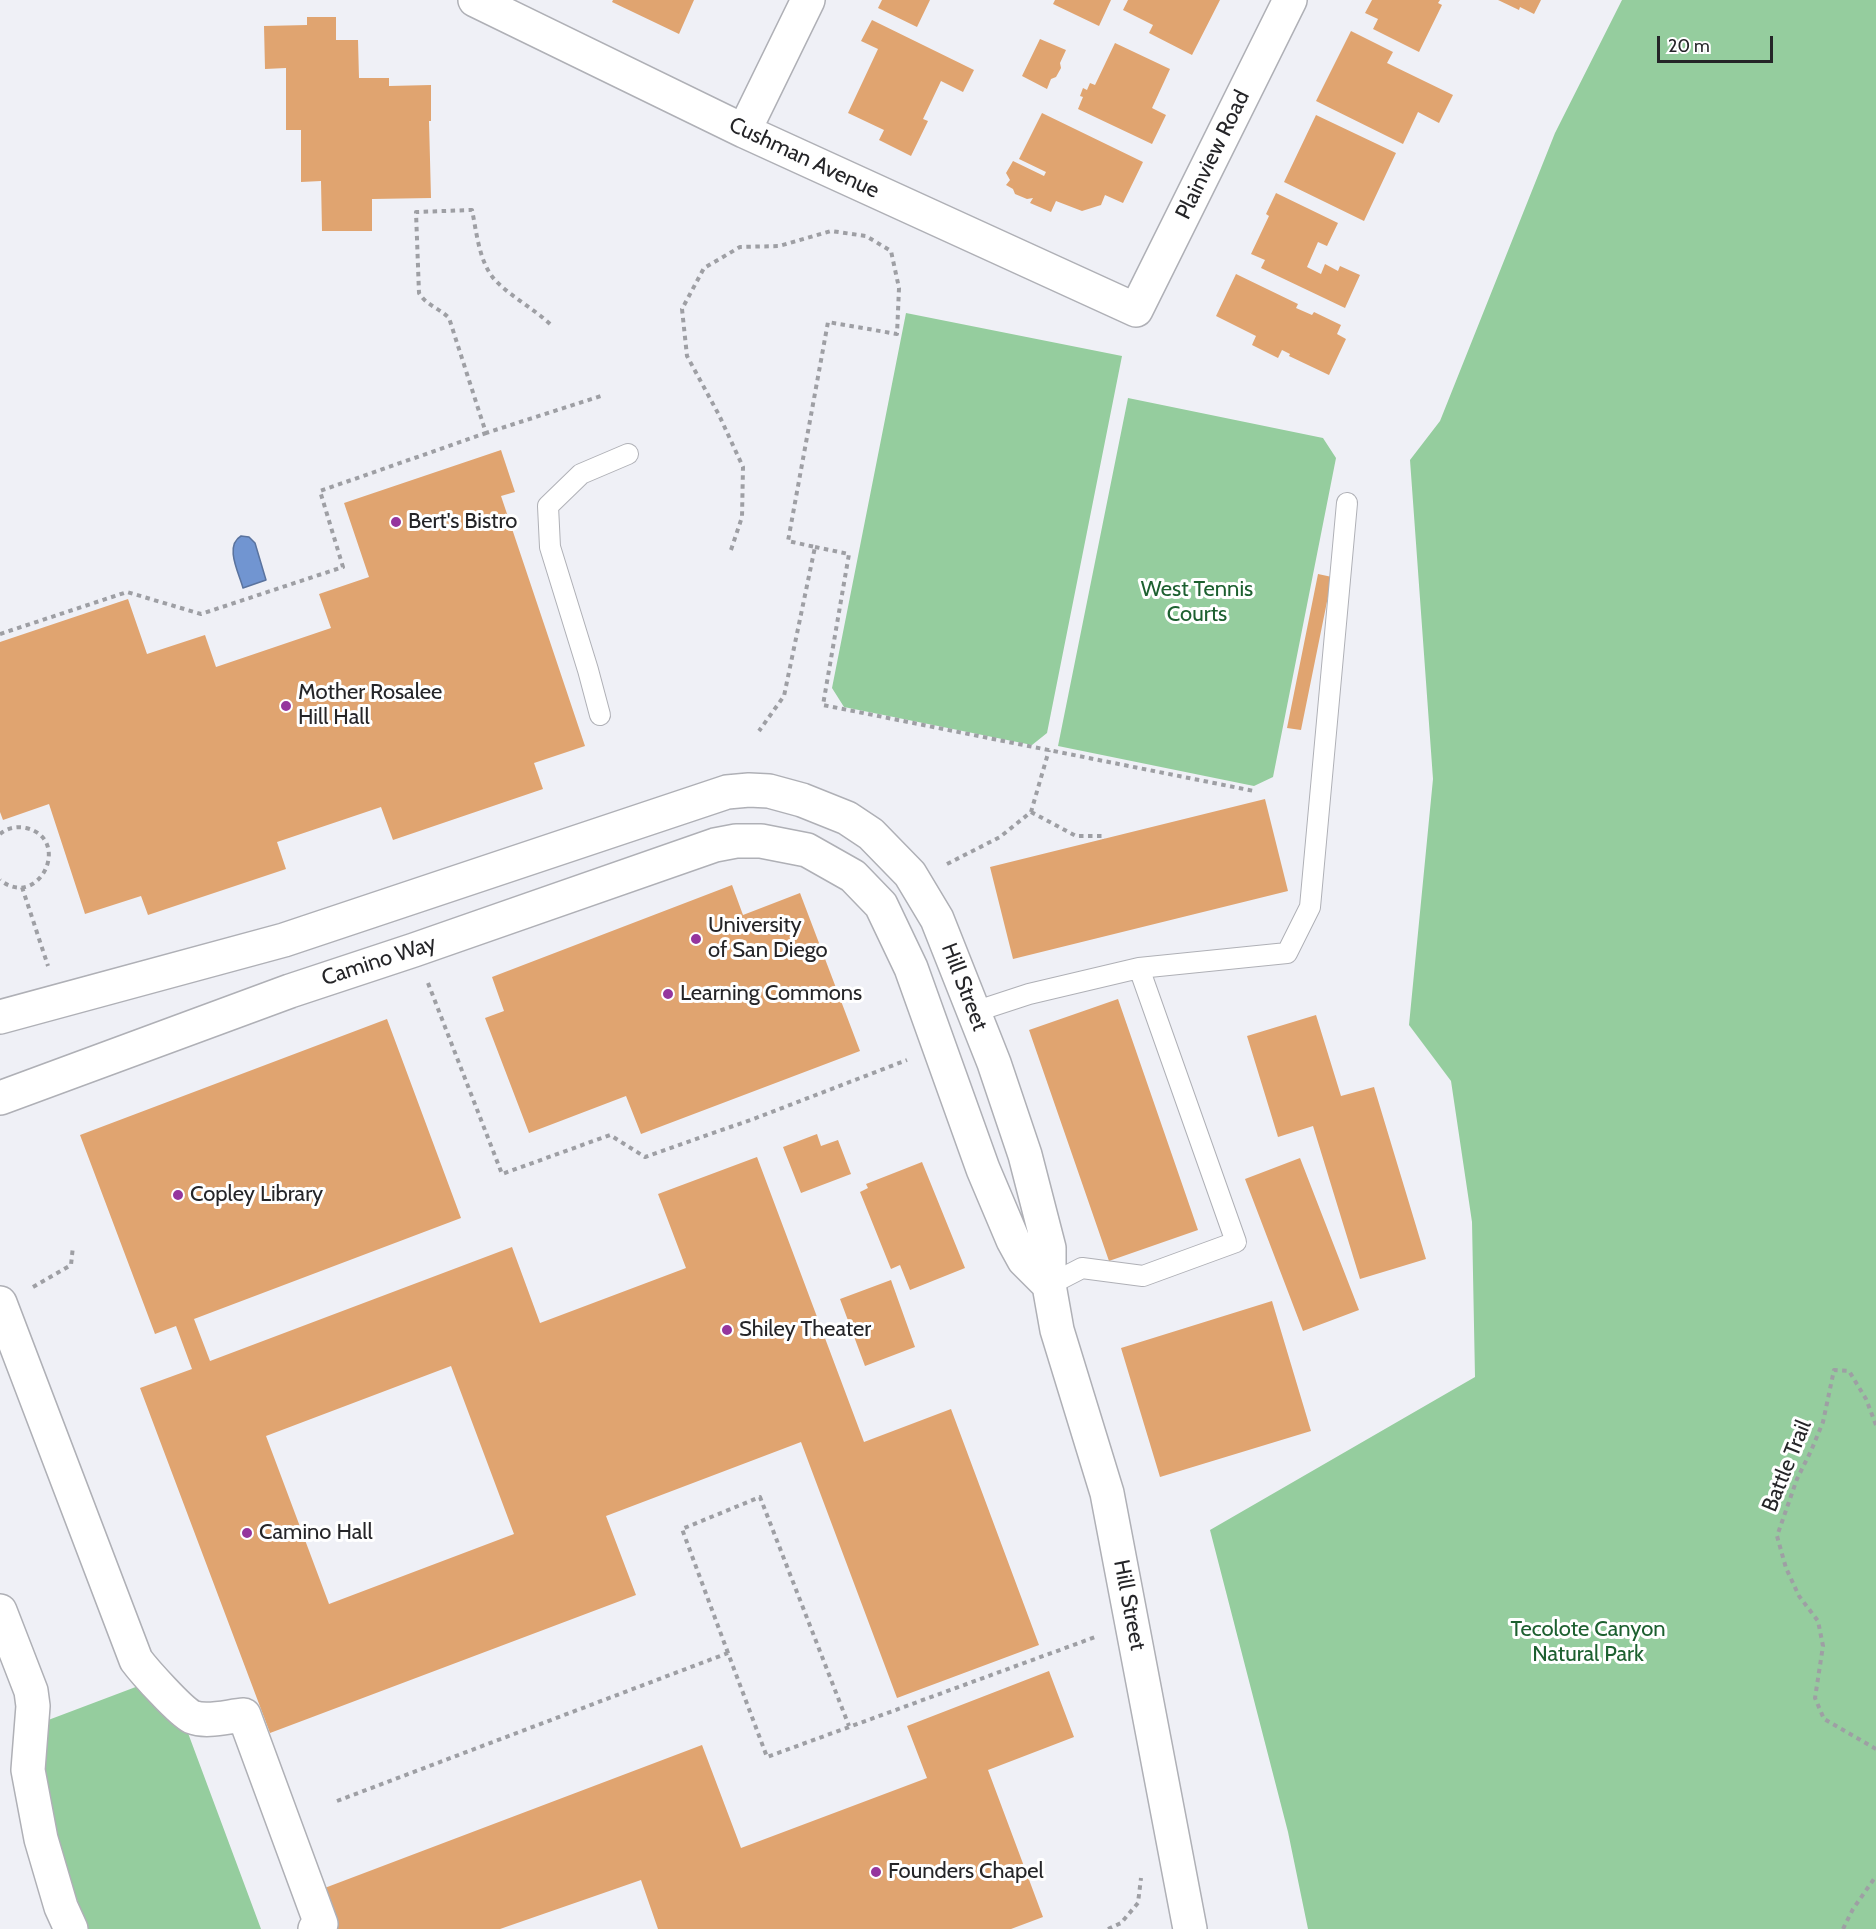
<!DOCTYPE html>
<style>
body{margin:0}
#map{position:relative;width:1876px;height:1929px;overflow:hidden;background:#eff0f6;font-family:Cabin,sans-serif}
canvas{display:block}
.scale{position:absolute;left:1657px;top:36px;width:116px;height:27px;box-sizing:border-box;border:3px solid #252528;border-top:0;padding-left:8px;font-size:18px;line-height:21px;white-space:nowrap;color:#252528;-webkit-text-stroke:4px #fff;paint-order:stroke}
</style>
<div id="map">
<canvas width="1876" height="1929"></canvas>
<div class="scale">20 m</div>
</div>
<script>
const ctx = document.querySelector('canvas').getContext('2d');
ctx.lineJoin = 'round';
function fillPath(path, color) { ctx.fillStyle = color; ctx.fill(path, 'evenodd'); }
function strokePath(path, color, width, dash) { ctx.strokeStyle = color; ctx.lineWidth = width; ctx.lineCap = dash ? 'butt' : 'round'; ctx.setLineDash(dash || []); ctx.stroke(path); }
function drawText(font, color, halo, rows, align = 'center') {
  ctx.font = font + ' Cabin,sans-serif'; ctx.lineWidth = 6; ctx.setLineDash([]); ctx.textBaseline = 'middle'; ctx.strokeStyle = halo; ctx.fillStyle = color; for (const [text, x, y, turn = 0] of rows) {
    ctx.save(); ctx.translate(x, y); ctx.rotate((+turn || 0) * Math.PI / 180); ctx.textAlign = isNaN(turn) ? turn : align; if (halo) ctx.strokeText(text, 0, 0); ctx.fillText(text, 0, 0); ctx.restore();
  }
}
fillPath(new Path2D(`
 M1622,0H1876V1929H1308L1288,1832L1210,1530L1475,1377L1472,1222L1451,1081L1409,1025L1433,779L1410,460L1440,421L1555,133Z
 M906,313L1122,356L1047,733L1032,745L844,707L832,688Z
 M1128,398L1323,438L1336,458L1273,777L1254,786L1058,746Z
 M141,1685L188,1733L261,1929H88L48,1821L43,1722Z`), '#95cd9e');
const water = new Path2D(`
 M241,536L249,537L255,543L266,580L243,588C239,573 224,546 241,536Z`);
fillPath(water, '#7195d1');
strokePath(water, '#5a739e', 1.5);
fillPath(new Path2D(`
 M613,0H694L679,34L612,2Z
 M882,0H930L917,27L878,8Z
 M1055,0H1111L1099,26L1053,4Z
 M1128,0H1220L1192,55L1149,33L1153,25L1123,10Z
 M1372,0H1440L1438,3L1442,5L1419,52L1373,29L1378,19L1365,13Z
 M1498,0H1541L1534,14L1520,7L1519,10Z
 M307,17H336V40H358L359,78H389V86L431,85V121H429L431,198L372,199V231H322L321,181L301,182V130H286V68L265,69L264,26L307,25Z
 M872,20L974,70L963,92L941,81L923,119L928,121L911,156L879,140L884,130L848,113L878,49L861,41Z
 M1351,31L1393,52L1387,63L1453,95L1439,123L1418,112L1403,144L1316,101Z
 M1040,39L1066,50L1060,63L1061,68L1056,77L1051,79L1047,89L1022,76Z
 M1115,43L1170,69L1152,108L1166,115L1152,144L1078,109L1083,97L1080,96L1083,88L1087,90L1090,83L1095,85Z
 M1042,113L1143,162L1123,203L1105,195L1101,205L1082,211L1056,201L1051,212L1030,203L1033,198L1027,199L1015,194L1013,189L1006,185L1010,180L1006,173L1013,161L1044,176L1046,172L1019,159Z
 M1316,115L1396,153L1364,221L1284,182Z
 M1276,193L1338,223L1327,246L1318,242L1307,267L1321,274L1325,264L1338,271L1340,266L1360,275L1345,308L1261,268L1265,260L1251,254L1269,216L1266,214Z
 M1236,274L1298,304L1296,308L1312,315L1314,312L1341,325L1337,334L1346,339L1329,375L1289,356L1290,354L1282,350L1278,358L1252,345L1256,336L1216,316Z
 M501,450L515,492L501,496L585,746L534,763L543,789L393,840L381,807L277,842L286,869L148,915L141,896L85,914L49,804L3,820L0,812V642L128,599L147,654L205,635L216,667L331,628L319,594L369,577L344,503Z
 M1318,574L1332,577L1301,730L1287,728Z
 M1265,799L1288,891L1013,959L990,867Z
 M732,885L743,915L800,893L860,1051L641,1134L626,1096L529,1133L485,1018L504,1011L492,977Z
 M1118,999L1198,1230L1109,1261L1029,1030Z
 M1316,1015L1341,1096L1374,1087L1426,1259L1360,1279L1313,1126L1278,1137L1247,1036Z
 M387,1019L461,1218L194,1319L210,1361L512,1247L540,1323L686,1268L658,1194L757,1157L864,1442L951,1409L1039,1645L897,1698L801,1442L606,1516L636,1595L270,1733L140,1388L192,1369L176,1326L155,1334L80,1135ZM451,1366L514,1534L329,1604L266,1436Z
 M817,1134L821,1146L838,1140L851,1174L801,1193L783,1147Z
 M1300,1158L1359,1310L1303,1331L1245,1179Z
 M922,1162L965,1268L910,1290L900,1265L891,1269L860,1192L868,1188L866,1184Z
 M891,1280L915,1347L865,1366L840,1299Z
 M1272,1301L1311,1431L1160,1477L1121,1348Z
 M1049,1671L1074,1737L988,1770L1043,1917L1011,1929H658L641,1880L500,1929H337L322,1889L702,1745L741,1848L927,1778L907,1726Z`), '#e0a470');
const lane = new Path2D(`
 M600,715L588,670L550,547L548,506L581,474L628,454
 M974,1012L1029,994L1139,968L1287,953L1310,907L1347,503
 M1049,1285L1082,1268L1143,1276L1236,1242L1139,968`);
const street = new Path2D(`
 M475,0L744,131L1136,310L1290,0
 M744,131L808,0
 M0,1303L136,1660C145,1672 180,1711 192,1717C207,1723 229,1716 244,1715L321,1924L315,1929
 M0,1611L31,1691L33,1706L28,1770L41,1839L61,1907L71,1929`);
const secondary = new Path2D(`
 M0,1017L284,940L727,792L749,790L769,791L802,800L847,818L871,834L910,874L937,919L994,1063L1025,1155L1049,1248V1285L1057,1330L1107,1493L1190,1929
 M0,1098L290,991L414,950L715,845L736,841H761L807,850L853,876L881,905L911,968L983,1169L1013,1240L1024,1260L1049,1285`);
strokePath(lane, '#afb0b6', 22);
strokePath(street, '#afb0b6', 36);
strokePath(secondary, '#afb0b6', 36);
strokePath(new Path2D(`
 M550,324C533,308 511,297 495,280C479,262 477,234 472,210L416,212L419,293C426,305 439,308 449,318L486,433L604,395
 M815,547L849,554L823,705L1254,791
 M731,550L742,517L743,467L719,415L687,356L682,309L704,268L740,247L779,246L831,231L866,236L891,251L899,288L897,334L828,322L788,541L815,547L784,696L759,731
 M0,634L127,592L201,614L343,567L320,491L486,433
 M1031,812L1076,836H1103L1104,839
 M0,834C7,828 17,826 26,828C73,839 39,911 0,880
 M947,864L1000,837L1031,812L1049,750
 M22,887L48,966
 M428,983L502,1174L610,1135L645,1157L756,1118L907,1060
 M33,1287L71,1265L73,1246
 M1876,1425L1866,1399L1849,1371L1834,1370L1823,1422L1811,1451L1797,1479L1777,1536L1786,1568L1799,1596L1818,1621L1823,1646L1815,1698L1824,1719L1876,1749
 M728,1653L682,1529L760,1497L849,1726
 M337,1801L728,1653L767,1757L1098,1636
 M1108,1929L1121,1923L1138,1903L1141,1878
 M1843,1929L1853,1909L1876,1876`), '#9e9fa4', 4, [4.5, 4.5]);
strokePath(lane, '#fff', 20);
strokePath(street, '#fff', 33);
strokePath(secondary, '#fff', 33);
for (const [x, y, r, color] of [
 [396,522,6,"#95359d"],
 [286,706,6,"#95359d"],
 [696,939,6,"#95359d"],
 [668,994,6,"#95359d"],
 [178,1195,6,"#95359d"],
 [727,1330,6,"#95359d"],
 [247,1533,6,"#95359d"],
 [876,1872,6,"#95359d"]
]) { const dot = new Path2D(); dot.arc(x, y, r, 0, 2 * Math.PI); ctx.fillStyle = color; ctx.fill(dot); strokePath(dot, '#fff', 2); }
drawText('22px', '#252528', '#fff', [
 ["Plainview Road",1213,155,-64],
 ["Cushman Avenue",804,158,25],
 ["Camino Way",379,961,-18],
 ["Hill Street",964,987,69],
 ["Battle Trail",1787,1466,-68],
 ["Hill Street",1129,1605,79]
]);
drawText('22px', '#252528', '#fff', [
 ["Bert's Bistro",408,522],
 ["Mother Rosalee",298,693],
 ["Hill Hall",298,718],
 ["University",708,926],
 ["of San Diego",708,951],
 ["Learning Commons",680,994],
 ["Copley Library",190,1195],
 ["Shiley Theater",739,1330],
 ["Camino Hall",259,1533],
 ["Founders Chapel",888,1872]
], 'left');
drawText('22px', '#1d6030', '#fff', [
 ["West Tennis",1197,590],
 ["Courts",1197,615],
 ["Tecolote Canyon",1588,1630],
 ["Natural Park",1588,1655]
]);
</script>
